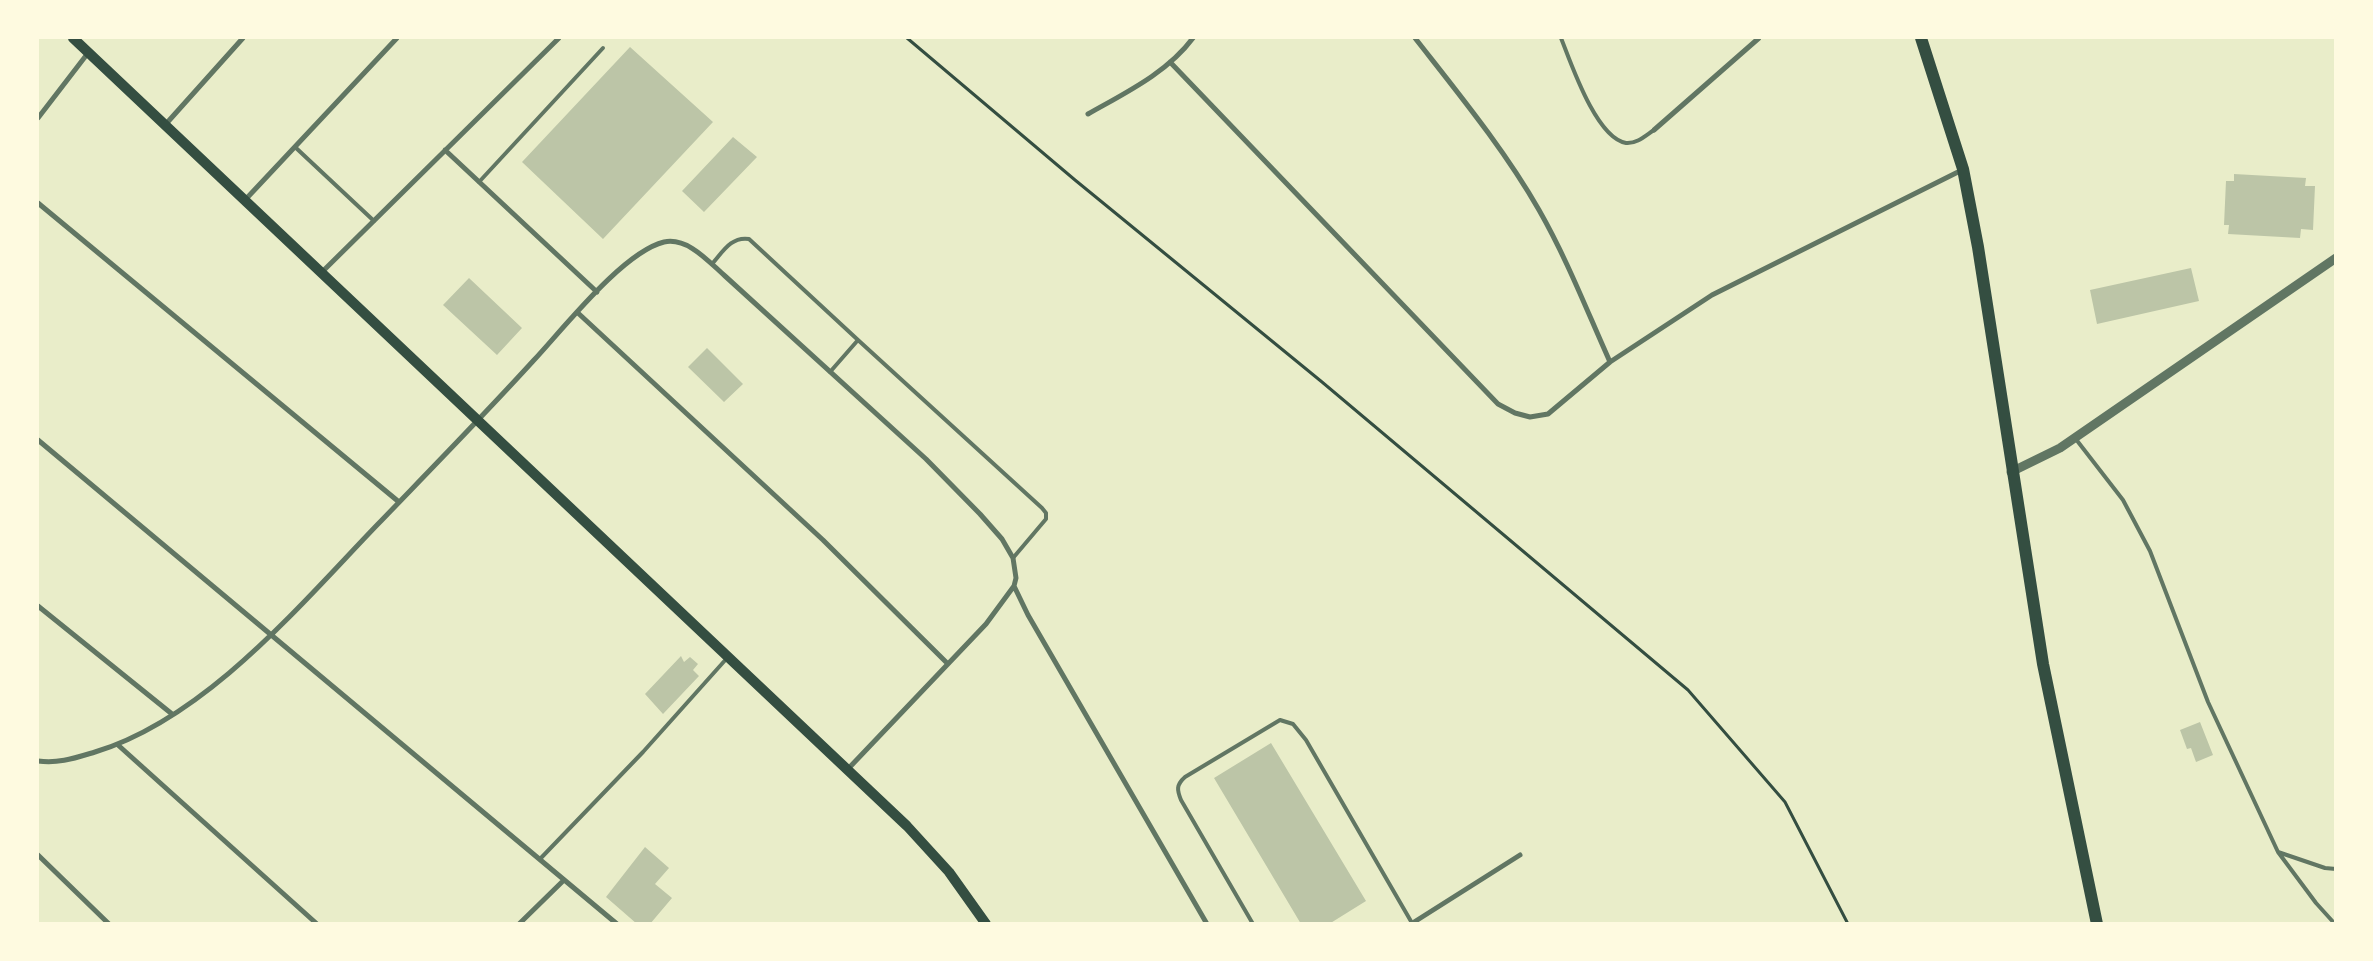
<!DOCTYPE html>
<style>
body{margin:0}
#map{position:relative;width:2373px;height:961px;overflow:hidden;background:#e9edc9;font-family:"Fira Sans Condensed",sans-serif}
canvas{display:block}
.frame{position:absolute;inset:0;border:39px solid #fefae0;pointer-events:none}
</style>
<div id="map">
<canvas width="2373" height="961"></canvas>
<div class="frame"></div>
</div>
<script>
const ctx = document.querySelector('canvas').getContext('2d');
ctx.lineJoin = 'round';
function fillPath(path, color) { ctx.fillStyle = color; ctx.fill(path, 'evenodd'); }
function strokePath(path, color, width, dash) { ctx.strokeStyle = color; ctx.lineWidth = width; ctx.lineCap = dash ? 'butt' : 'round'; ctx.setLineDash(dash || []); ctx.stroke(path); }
fillPath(new Path2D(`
 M630,47L713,122L603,239L522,162Z
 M733,137L757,157L704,212L682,191Z
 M2234,174L2306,178L2305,186H2315L2313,230L2301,229L2300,238L2228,234L2229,225H2224L2226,181H2234Z
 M2191,268L2199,301L2097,324L2090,290Z
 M469,278L522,328L497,355L443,305Z
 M707,348L743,384L724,402L688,367Z
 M681,656L684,662L690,657L698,664L693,670L699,676L663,714L645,694Z
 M2200,722L2213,755L2196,762L2191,748L2187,749L2180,730Z
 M1271,743L1366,901L1329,924H1301L1214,778Z
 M645,847L669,868L655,884L672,898L650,924H637L606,897Z`), '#bcc5a7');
strokePath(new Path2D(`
 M907,38L1075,180L1322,382L1688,690L1785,802L1848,924`), '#344e41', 3);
strokePath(new Path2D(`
 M1561,38C1571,63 1596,138 1626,143C1637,144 1646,135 1654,130
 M295,147L374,221
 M479,182L603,48
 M712,264C722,253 731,236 749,239L858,340L830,372
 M858,340L1042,508L1046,513V519L1013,558
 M2075,438L2123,500L2150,551L2208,702L2278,852L2316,903L2335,924
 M2278,852L2325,868L2336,869
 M540,859L643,752L728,657
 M1253,924L1181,800C1177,790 1176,785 1185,777L1280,720L1293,724L1306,740L1412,923`), '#617663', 4);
strokePath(new Path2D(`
 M1415,38C1458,93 1504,149 1539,210C1567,259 1587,311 1610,362
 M1170,62L1498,404L1515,413L1530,417L1548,414L1610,362L1712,295L1962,170
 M1088,114C1125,93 1167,73 1193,38
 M38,118L88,53
 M165,125L243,38
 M1654,130L1759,38
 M445,150L597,292
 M245,200L397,38
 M38,203L399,502
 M321,273L559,38
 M578,313L823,540L948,664
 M38,440L617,924
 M38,606L172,714
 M118,745L317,924
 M38,761C58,764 75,758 95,752C206,718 299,606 378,524C430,470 483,416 534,360C563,329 623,252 664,242C688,237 709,262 725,276L926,459L980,514L1002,539L1013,558L1016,578L1014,586L1028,615L1207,924
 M847,770L986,624L1014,586
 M38,855L109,924
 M519,924L564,880
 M1411,924L1520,855`), '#617663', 5);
strokePath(new Path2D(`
 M2011,472L2060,448L2336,258`), '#617663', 9);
strokePath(new Path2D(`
 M73,38L907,826L949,872L986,924`), '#344e41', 10);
strokePath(new Path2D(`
 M1921,38L1963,169L1978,247L2043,664L2097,924`), '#344e41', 12);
</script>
